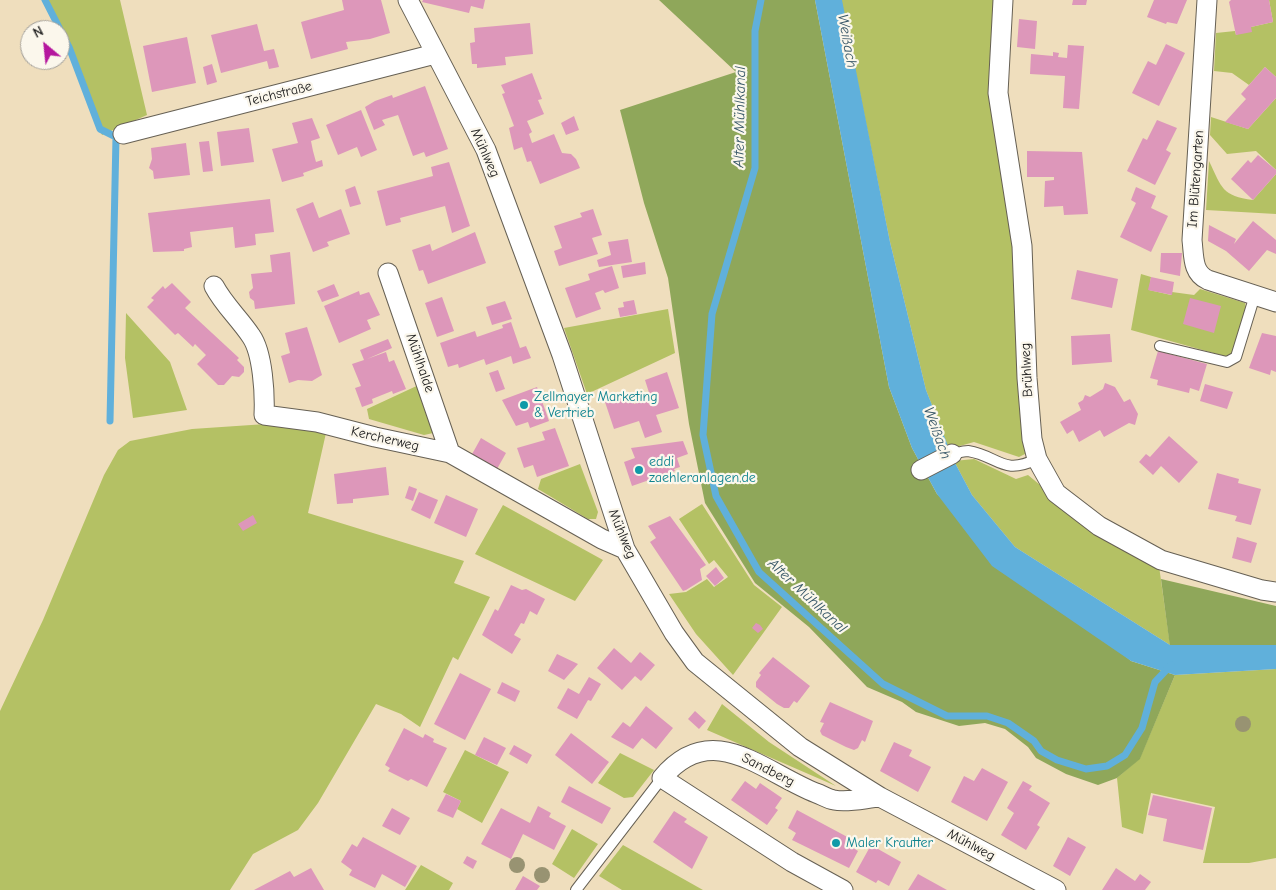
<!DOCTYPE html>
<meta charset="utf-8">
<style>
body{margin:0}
#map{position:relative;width:1276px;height:890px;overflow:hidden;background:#efdebd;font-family:"Comic Neue",sans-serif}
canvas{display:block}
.north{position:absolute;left:20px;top:20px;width:50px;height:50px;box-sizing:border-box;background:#fbf7ec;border:1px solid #a29f99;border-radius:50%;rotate:332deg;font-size:14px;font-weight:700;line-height:20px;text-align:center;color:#1c1c1c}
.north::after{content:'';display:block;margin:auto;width:18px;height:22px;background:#b5179e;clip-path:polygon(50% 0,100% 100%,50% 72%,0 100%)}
</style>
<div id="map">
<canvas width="1276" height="890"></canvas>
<div class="north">N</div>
</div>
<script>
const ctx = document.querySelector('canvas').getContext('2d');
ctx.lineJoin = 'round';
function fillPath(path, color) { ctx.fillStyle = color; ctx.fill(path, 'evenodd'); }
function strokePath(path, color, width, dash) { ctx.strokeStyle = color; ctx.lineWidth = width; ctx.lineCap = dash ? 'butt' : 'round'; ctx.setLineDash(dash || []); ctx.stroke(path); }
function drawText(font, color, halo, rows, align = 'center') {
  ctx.font = font + ' "Comic Neue",sans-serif'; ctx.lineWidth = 4.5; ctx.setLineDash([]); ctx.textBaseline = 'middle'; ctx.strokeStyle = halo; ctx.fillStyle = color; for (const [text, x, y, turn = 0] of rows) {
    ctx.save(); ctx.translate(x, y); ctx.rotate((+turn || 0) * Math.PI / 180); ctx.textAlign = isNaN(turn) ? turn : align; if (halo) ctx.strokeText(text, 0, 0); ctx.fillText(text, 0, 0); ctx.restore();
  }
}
fillPath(new Path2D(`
 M46,0H120L147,115L102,135Z
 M841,0H997L1029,452L1019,457L974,442L949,449L926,390L890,242Z
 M1269,0H1276V77L1265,67L1249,85L1232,73L1214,71L1216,33L1235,31L1236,35L1251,27L1273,22Z
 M1276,98V170L1256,151L1227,154L1210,135L1211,117L1248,129Z
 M1209,161C1222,188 1222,196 1253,200L1276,174V214L1206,210Z
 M1141,274L1151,277L1149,290L1171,295L1172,292L1194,295L1200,289L1245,303L1246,308L1231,358L1131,330Z
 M668,309L675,353L587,394L564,328Z
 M126,313L170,362L187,410L133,418L125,358Z
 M423,383L438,432L424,435L369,419L367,409Z
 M266,424L326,433L308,513L464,561L454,583L490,597L458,660L453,657L420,727L401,714L376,704L318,803L298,830L253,854L230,890H0V711L43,620L104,475L118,450L130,441L192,429Z
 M974,459L1016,479L1028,475L1063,504L1159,566L1170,645L1015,547L972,495L954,461Z
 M580,464L598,512L596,519H588L538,489L541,479Z
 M702,504L754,585L782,607L733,675L696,634L669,594L686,592L707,579L714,587L728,577L714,560L709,564L679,519Z
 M503,505L603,560L575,601L475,554Z
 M1276,669V858L1249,863H1203L1215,807L1151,793L1143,834L1122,827L1117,778L1140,758L1175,675Z
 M722,704L769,742L836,786L707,730Z
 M465,750L509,772L482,823L457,809L461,801L443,792Z
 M620,753L654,770L633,797L624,798L598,783Z
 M572,829L598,844L574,878L552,864Z
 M623,845L703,890H622L599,876Z
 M421,865L453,883L449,890H405Z`), '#b4c164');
fillPath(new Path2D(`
 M659,0H815L889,387L912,448L937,494L1131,661L1175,675L1140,759L1117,778L1098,785L1066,774L1036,758L1028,747L1005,729L985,723L959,726L916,712L902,702L867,687L809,627L755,583L705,503L689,424L668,278L644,203L620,110L736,72Z
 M1161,579L1276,606V645L1170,647Z`), '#8fa75a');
fillPath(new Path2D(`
 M815,0H842L890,242L926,390L954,461L972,495L1015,547L1170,645H1276V669L1175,675L1131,661L992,566L937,494L912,448L889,387Z`), '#60b0db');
strokePath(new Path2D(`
 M45,0L69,47L100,129L116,137L110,421
 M761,0L755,31V168L712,314L703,435L716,496L759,572L883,684L947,716H987L1008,723L1034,741L1041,751L1057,760L1086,769L1107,766L1125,755L1142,728L1155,682L1171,665`), '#60b0db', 7);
fillPath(new Path2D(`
 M342,0H381L390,33L370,39L346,42L348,49L311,59L301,22L344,10Z
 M423,0H485L483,9L471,6L469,13L422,2Z
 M1073,0H1087L1086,5H1072Z
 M1154,0H1187L1177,24L1167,22L1166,24L1147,17Z
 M1231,0H1269L1273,22L1251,27L1252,32L1236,35L1229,2Z
 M1019,19L1037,21L1035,49L1017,47Z
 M530,23L533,54L505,57L506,65L477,68V64H472L470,43L475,42L474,28Z
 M257,24L264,51L274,49L279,67L269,69L267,61L221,73L211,35Z
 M187,37L196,83L152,92L143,46Z
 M1166,44L1185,53L1159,106L1132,93L1148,61L1156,65Z
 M1068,45L1084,46L1079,109L1063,108L1065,76L1030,74L1031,54L1053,56V52L1059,53L1058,57L1067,58Z
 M212,64L217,82L207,85L203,67Z
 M1265,67L1276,77V98L1248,129L1225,122L1246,99L1241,94Z
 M532,73L542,99L538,100L544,114L527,121L532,132L529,134L532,143L554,134L562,153L571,154L576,159L580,168L540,184L531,161L527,162L522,147L514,150L509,128L514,126L502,94L505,93L501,85Z
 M425,86L448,149L426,157L424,152L413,156L398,115L382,120L385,125L374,130L365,107L375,101L392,95L393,98Z
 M361,110L377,150L361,157L357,147L338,155L326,125Z
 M574,116L579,130L566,135L561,123Z
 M312,118L320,138L311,141L313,151L316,162L322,160L323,166L303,173L304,176L282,182L272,149L298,143L292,123Z
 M1157,120L1177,128L1166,150L1171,153L1155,185L1127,171L1143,138L1147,140Z
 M249,128L254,162L221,166L217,132Z
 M209,141L213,171L203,172L199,142Z
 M186,143L190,175L154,179L153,171L149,168L152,159L151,148Z
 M1027,151L1082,152L1088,214L1064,215L1063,206L1044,207L1045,181L1054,180V177H1027Z
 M1258,155L1276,170V174L1253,200L1231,179L1248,160L1251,163Z
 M449,162L470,226L452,233L445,206L400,218L401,222L386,226L377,191L433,176L431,167Z
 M355,186L361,204L350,207L345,190Z
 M1136,187L1156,196L1151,208L1168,216L1151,252L1120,237L1136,203L1131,200Z
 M270,199L274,232L255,234L256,245L235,248L233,227L190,232L192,247L184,249V251L153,252L148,213Z
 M313,202L319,218L341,209L350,234L327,242L329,246L313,252L296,209Z
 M593,209L602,235L592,238L598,254L559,266L554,251L562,248L554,226L582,217L580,213Z
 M1253,221L1276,240V254L1267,250L1249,271L1226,251L1208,241L1209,225L1236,239L1234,244Z
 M475,232L486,263L428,284L423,270L419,271L412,250L430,244L432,251Z
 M628,239L632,262L599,267L597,260L611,255L608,242Z
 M290,252L295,304L255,309L254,301L250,298L249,292L253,288L251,274L272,272L270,255Z
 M1161,253H1182L1180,276L1160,272Z
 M645,262L646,274L623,278L621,266Z
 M612,266L619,288L605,293L603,290L595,293L601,309L576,318L565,288L590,280L588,274Z
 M1077,270L1118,279L1112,308L1071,299Z
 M1151,277L1174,282L1172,295L1148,290Z
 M172,283L191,302L185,308L239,358L237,360L244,367V372L239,377L232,376L224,385H218L197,364L206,355L195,344L193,347L178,333L175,335L147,307L154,300L151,298L163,286L165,289Z
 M334,284L339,296L322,302L317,291Z
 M359,291L360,295L369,292L380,315L367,320L371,329L339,343L324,306Z
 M442,297L454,331L437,337L425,303Z
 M1190,298L1221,306L1214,333L1183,324Z
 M634,300L637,314L620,317L618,308L624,307L623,302Z
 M505,301L512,319L492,325L486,307Z
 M511,322L520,348L526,346L531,358L513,364L511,356L486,365L484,359L459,368L458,364L448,367L440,343L475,331L477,337L503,328L502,325Z
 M307,327L322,375L312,381L298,380L289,383L281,356L290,353L285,333Z
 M1262,333L1276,336V372L1271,370L1270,375L1249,368Z
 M1110,334L1112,362L1072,365L1071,336Z
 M388,339L392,348L367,359L386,352L389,362L394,360L406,389L393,394L392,391L372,399L373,403L362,407L355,388L361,386L352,364L364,360L360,350Z
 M1158,351L1207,364L1199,391L1190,388L1189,393L1157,385L1158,380L1150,378Z
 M498,370L505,389L496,392L489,373Z
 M667,372L679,408L656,415L662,432L645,438L639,421L614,429L605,402L631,394L634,404L649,399L650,403L652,402L645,380Z
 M1105,383L1115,387L1124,402L1130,399L1138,414L1135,425L1129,423L1104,437L1100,430L1079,442L1073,430L1067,434L1060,422L1081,410L1078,403L1083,400L1085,395L1090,397L1103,389Z
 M1205,384L1233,392L1227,409L1200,401Z
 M537,387L549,421L530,428L528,422L516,426L502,400Z
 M555,428L569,466L537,477L533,465L524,468L517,448L545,440L542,432Z
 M1169,436L1198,462L1179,483L1161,466L1153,475L1139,462L1146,454L1150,457Z
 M481,438L506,453L497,469L471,456Z
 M683,441L688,454L677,458L680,467L674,469L675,471L632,486L624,462L635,458L631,448Z
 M386,467L389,495L353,499V503L337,504L334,474Z
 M1217,473L1239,479L1238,483L1261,489L1251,525L1235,521L1237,516L1208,509Z
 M409,486L417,489L413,501L405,498Z
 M419,492L438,500L430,519L411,510Z
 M446,495L478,509L466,537L434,523Z
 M253,515L257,523L243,531L238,524Z
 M670,516L706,565L700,569L702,580L686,590L683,591L650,542L656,538L648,526Z
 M1237,537L1257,543L1251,563L1232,558Z
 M716,567L724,578L715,586L706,576Z
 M511,585L522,590L526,589L545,599L537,615L530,611L524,624L521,623L514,635L521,639L512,654L482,635L495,609L498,611Z
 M756,623L760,625L763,629L758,633L752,628Z
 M614,648L631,663L640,652L655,665L641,681L635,676L622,690L597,668Z
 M557,654L578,664L564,680L548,671Z
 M773,657L810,686L797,703L794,701L789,708H784L777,704L756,687V682L761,675L759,673Z
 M460,673L491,689L465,740L434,724Z
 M589,677L601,684L591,701L588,700L577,719L557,708L568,688L579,694Z
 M502,682L520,691L515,702L497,693Z
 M830,702L873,721L865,742L862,740L858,748L854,750L846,747L822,735L820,731L824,723L820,722Z
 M646,706L673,728L656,749L642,738L633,749L611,737L623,722L630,727Z
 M695,711L706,721L699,729L688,719Z
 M404,728L423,738L425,734L434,739L433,742L447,748L427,787L411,779L408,781L388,771L390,768L385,765Z
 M571,733L609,762L592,784L555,755Z
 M484,737L506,748L497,765L475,755Z
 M894,742L912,750L909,756L931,767L918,792L880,771Z
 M514,745L532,755L527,764L509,754Z
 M982,768L1008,782L987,821L951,802L964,776L974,781Z
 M745,781L756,789L760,783L782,798L775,808L778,810L767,825L731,800Z
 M1023,781L1032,786L1029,790L1050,803L1037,825L1040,827L1026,850L1001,835L1014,813L1007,808Z
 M569,786L611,808L602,824L561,802Z
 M446,794L461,801L453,818L437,811Z
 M1153,795L1212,808L1203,850L1163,841L1167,819L1148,815Z
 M538,806L551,813L549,817L566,826L554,850L523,834L511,859L481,844L501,808L530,823Z
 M392,808L410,818L400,835L382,826Z
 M797,810L853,840L850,846L858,851L849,868L792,840L796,833L788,828Z
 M674,811L687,819L684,822L708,837L692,869L653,842Z
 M363,837L417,866L405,887L382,874L375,888L349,875L352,870L341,862L352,844L357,847Z
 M1068,837L1086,847L1070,876L1053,866Z
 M871,845L901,862L889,886L878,880L876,883L856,872Z
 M467,856L477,861L473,869L463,863Z
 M311,868L324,890H254L290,871L294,877Z
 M1116,868L1135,881L1140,874L1151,882L1145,890H1102Z
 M918,874L947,890H908Z
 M523,876L540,886L537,890H515Z`), '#dd97ba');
const service = new Path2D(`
 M1160,346L1227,362L1236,357L1255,295
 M952,454C957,453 963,451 968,451C999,456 1002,476 1037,459
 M576,890L662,778`);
const minor = new Path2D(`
 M408,0L486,150L562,355L625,549L674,633L695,662L800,747L880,797L1056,890
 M1003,0L998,93L1022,246L1027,378L1032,439L1037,459L1056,493L1099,526L1161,560L1262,590L1276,592
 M1207,0L1192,240C1194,256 1192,273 1208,280L1276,302
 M123,134L435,54
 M388,273L450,453
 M214,286C224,305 239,318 251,336C263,353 265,395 264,415L317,422L375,437L450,453L602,539L625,549
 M921,470L952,454
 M843,890L792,862L662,778C712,718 763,772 816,793C822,795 828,799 834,800C848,803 866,798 880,797`);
strokePath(service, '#666054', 12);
strokePath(minor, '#666054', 21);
strokePath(service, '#fff', 10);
strokePath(minor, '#fff', 19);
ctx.fillStyle = '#989372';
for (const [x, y] of [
 [1243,724],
 [517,865],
 [542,875]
]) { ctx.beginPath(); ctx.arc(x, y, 8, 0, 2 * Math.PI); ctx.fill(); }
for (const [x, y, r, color] of [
 [524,405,5,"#0f9aa8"],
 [639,470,5,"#0f9aa8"],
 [836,843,5,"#0f9aa8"]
]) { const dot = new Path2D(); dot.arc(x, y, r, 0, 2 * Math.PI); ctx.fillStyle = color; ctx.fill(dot); strokePath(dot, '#fbf7ec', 2); }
drawText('14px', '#1c1c1c', '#fbf7ec', [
 ["Teichstraße",279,94,-14],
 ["Mühlweg",485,153,66],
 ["Im Blütengarten",1196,179,-86],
 ["Mühlhalde",420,363,71],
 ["Brühlweg",1027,370,-93],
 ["Kercherweg",385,439,13],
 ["Mühlweg",622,534,68],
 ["Sandberg",768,770,27],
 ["Mühlweg",971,845,28]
]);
drawText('14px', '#0d838f', '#fbf7ec', [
 ["Zellmayer Marketing",534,397],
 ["& Vertrieb",534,413],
 ["eddi",649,462],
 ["zaehleranlagen.de",649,478],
 ["Maler Krautter",846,843]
], 'left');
drawText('italic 15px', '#375768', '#fbf7ec', [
 ["Weißach",847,41,80],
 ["Alter Mühlkanal",740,117,-89],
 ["Weißach",937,433,70],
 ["Alter Mühlkanal",807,596,43]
]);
</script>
